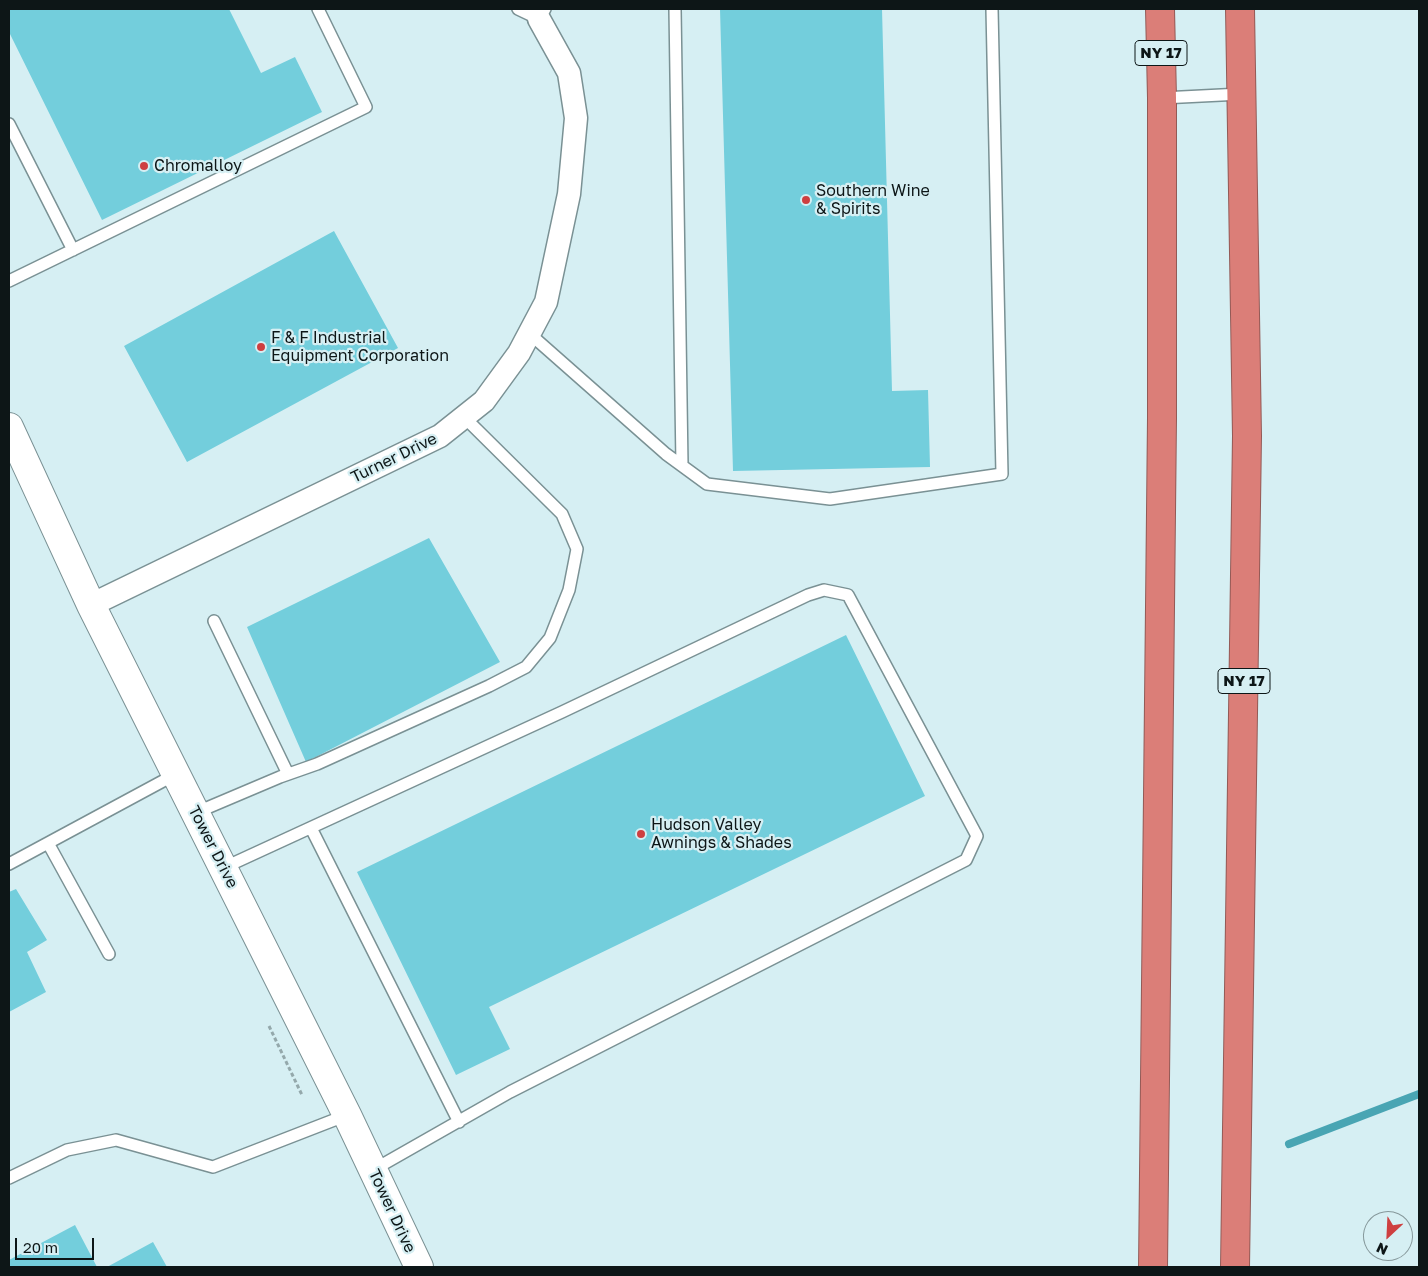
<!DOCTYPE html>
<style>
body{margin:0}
#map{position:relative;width:1428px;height:1276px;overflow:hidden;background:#d6eff3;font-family:"Golos Text",sans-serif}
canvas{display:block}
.frame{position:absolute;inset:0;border:10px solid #0d1617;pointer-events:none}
.north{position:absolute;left:1363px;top:1211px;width:50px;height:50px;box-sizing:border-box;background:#d6eff3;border:1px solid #86989b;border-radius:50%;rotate:205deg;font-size:14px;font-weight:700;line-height:20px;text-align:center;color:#0d1617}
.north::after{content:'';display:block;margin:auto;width:18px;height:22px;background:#ce3f40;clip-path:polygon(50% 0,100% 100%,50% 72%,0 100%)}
.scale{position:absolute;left:15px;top:1238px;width:79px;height:22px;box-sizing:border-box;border:2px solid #0d1617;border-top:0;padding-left:6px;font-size:15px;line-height:18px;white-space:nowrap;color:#0d1617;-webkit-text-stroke:4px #d6eff3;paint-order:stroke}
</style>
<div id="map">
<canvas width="1428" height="1276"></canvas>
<div class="frame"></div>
<div class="north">N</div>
<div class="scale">20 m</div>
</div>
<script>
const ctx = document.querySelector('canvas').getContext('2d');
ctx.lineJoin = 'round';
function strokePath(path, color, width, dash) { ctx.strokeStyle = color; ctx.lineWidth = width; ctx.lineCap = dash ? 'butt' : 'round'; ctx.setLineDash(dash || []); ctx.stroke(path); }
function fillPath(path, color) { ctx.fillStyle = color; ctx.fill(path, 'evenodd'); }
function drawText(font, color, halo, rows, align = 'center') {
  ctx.font = font + ' "Golos Text",sans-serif'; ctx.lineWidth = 4.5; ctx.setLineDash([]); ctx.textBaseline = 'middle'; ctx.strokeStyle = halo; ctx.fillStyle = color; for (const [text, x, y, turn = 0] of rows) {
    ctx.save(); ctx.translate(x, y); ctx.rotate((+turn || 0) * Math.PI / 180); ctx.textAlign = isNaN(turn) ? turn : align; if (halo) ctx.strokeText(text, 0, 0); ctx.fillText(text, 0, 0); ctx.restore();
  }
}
strokePath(new Path2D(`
 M1289,1144L1419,1094`), '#49a5b3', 8);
fillPath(new Path2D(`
 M9,9H229L261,73L295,57L322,112L102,220L9,32Z
 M720,9H882L892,391L928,390L930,467L733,471Z
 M334,231L398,348L187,462L124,346Z
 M429,538L500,662L306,762L247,627Z
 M846,635L925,796L489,1007L510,1049L456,1075L357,872Z
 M16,889L47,940L27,952L46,992L9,1012V892Z
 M75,1225L97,1267H9V1260Z
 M153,1242L167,1267H107Z`), '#73cedc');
const service = new Path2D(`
 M518,9L539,19L545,9
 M675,9L682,465
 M1162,98L1241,94
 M9,124L73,250
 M9,281L366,107L318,9
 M530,334L666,454L707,484L830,499L1002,474L992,9
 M214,621L288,774
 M195,813L280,777L317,764L489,686L526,667L550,638L569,590L577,549L562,514L464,417
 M311,828L459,1122
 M48,843L109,954
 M9,864L176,774
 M223,868L562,712L808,595L824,590L848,595L977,836L966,860L510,1092L373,1170
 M9,1178L67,1150L116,1140L213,1167L347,1115`);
const minor = new Path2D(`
 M91,605L440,436L484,401L519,353L546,302L569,194L576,118L569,73L539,19`);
const tertiary = new Path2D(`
 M9,427L91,605L347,1115L419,1267`);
const motorway = new Path2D(`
 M1153,1267L1162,418V98L1160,9
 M1235,1267L1247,436L1240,9`);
strokePath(service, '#7a9194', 14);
strokePath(minor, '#7a9194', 25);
strokePath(tertiary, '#7a9194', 30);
strokePath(motorway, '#935a56', 30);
strokePath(new Path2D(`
 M269,1026L302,1095`), '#94a8ab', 3, [4, 2.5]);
strokePath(service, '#fff', 11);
strokePath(minor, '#fff', 22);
strokePath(tertiary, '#fff', 28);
strokePath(motorway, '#db7e78', 28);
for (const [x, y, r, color] of [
 [144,166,5,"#ce3f40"],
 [806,200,5,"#ce3f40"],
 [261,347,5,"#ce3f40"],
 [641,834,5,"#ce3f40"]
]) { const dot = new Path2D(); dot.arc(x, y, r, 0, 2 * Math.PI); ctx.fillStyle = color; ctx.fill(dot); strokePath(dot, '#d6eff3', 2); }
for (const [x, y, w] of [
 [1161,53,52],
 [1244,681,52]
]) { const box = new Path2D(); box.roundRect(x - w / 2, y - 12.5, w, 25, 4); ctx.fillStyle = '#d6eff3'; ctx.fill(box); strokePath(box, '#0d1617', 1); }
drawText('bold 15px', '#0d1617', null, [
 ["NY 17",1161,53],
 ["NY 17",1244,681]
]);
drawText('16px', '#0d1617', '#d6eff3', [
 ["Chromalloy",154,166],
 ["Southern Wine",816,191],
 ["& Spirits",816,209],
 ["F & F Industrial",271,338],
 ["Equipment Corporation",271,356],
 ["Hudson Valley",651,825],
 ["Awnings & Shades",651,843]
], 'left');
drawText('16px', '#0d1617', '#d6eff3', [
 ["Turner Drive",394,458,-26],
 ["Tower Drive",213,847,63],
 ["Tower Drive",392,1211,65]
]);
</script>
